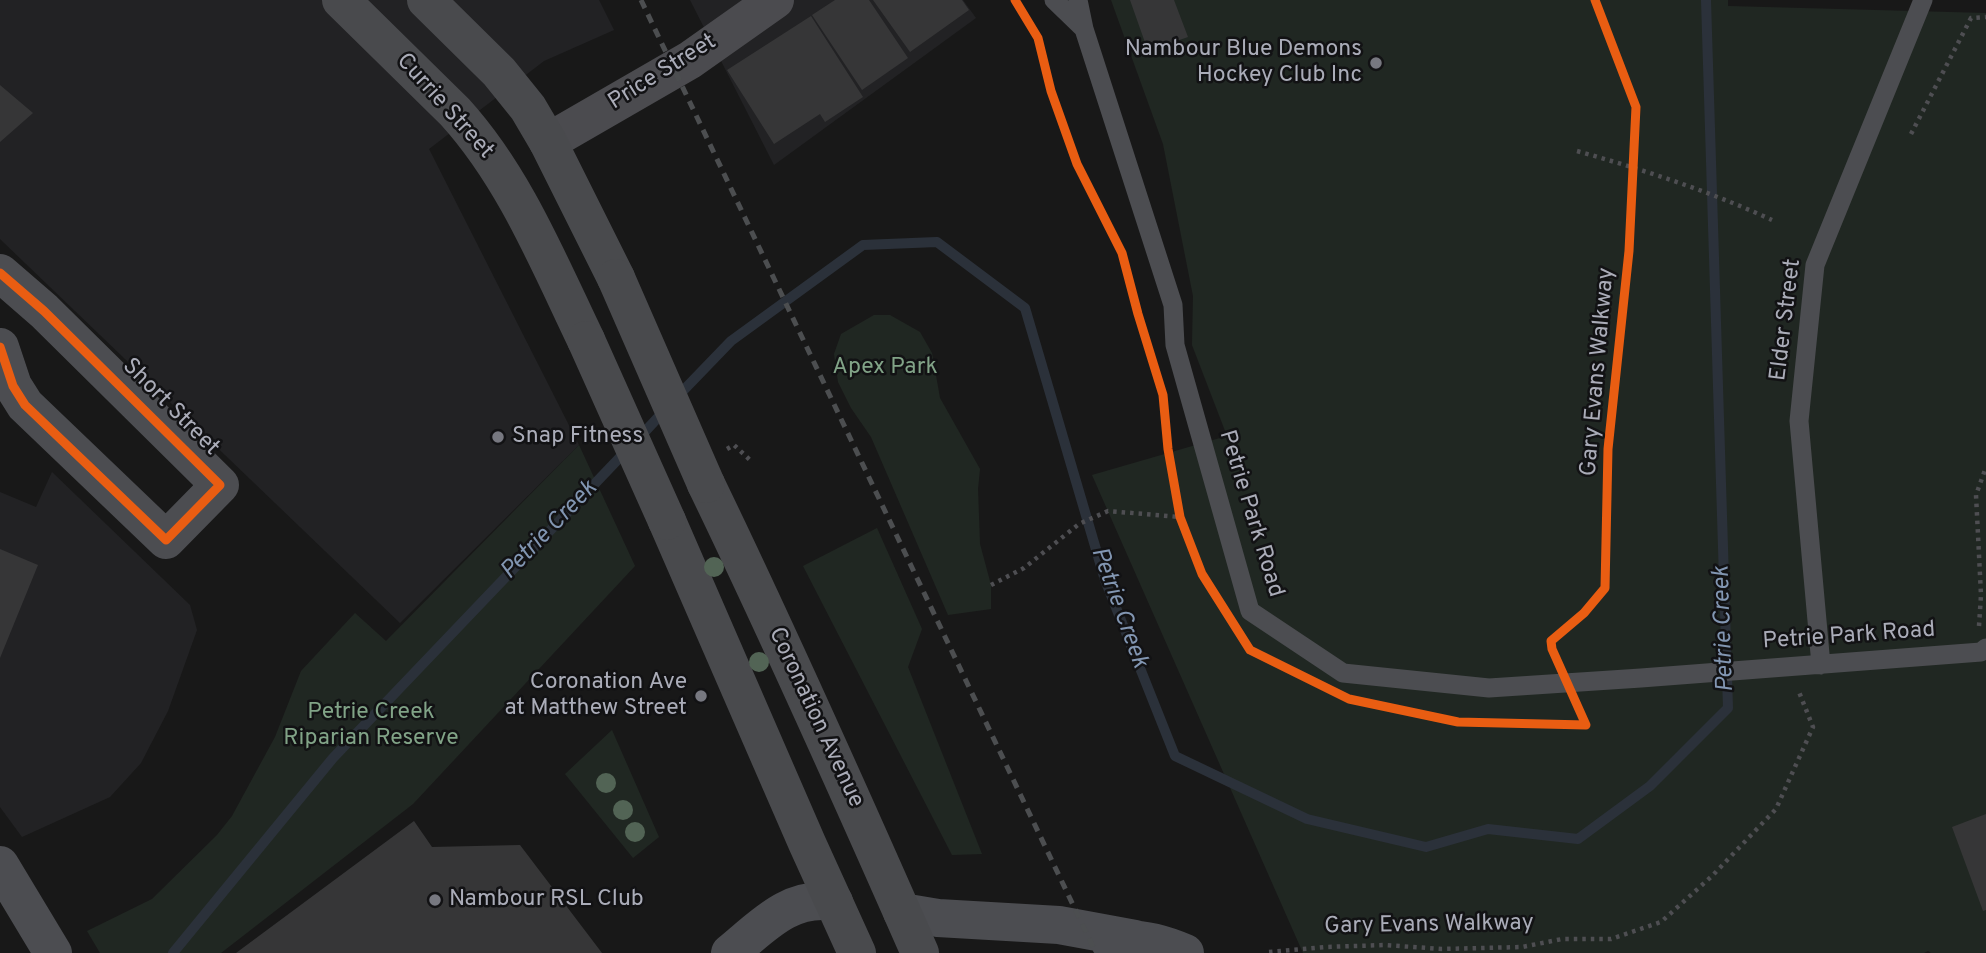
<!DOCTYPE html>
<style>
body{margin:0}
canvas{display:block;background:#181818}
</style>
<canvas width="1986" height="953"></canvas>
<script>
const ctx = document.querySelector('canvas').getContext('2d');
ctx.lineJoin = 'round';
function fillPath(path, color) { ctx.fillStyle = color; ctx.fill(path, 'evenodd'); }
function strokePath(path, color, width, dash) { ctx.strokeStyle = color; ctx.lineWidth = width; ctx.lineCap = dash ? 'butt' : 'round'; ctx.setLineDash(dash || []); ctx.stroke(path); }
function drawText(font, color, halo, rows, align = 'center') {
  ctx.font = font + ' Overpass,sans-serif'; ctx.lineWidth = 5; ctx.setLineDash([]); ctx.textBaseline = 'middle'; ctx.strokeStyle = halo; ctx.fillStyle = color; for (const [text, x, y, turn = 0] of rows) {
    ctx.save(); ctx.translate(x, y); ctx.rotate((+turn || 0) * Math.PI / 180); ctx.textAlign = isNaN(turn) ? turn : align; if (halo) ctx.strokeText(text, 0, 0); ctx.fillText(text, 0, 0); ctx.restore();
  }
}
fillPath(new Path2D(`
 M0,0H599L614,30L544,61L429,149L579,445L400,623L0,239Z
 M690,0H963L976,18L774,165Z
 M52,472L190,605L197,630L168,711L141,763L110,797L22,837L0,807V492L36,507Z`), '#222224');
fillPath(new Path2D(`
 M1111,0H1728V6L1986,13V953H1931L1928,951L1924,953H1303L1092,475L1227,436L1192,345L1193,296L1163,144Z
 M874,315H890L920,332L932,353L940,398L980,469L978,489L980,544L991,585V609L948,615L871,437L851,408L838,382L834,354L841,334Z
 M579,445L635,566L413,804L221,953H100L87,931L152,899L217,835L232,816L275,737L301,671L355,613L386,641Z
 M877,528L922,629L908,667L982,854L952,855L803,566Z
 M612,730L659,837L633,858L565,774Z`), '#202722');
strokePath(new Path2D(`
 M677,397L731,341L863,245L937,242L1025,308L1105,580L1175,756L1307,819L1426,847L1488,829L1578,839L1650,786L1728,708L1706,0
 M639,438L664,411
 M173,953L333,758L626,451`), '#2b313a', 10);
fillPath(new Path2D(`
 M835,0H869L908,58L862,90L812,15Z
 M873,0H962L969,10L910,52Z
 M1130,0H1174L1188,37L1148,51Z
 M811,16L863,97L825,122L820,114L774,144L727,70Z
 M0,85L33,113L0,142Z
 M0,549L38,565L0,658Z
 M1986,814V910L1983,911L1952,827Z
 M414,821L432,847L520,845L602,953H236Z`), '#363637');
strokePath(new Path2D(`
 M1911,134L1971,18L1986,17
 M1577,151C1644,170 1709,191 1772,220
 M727,449L734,445L750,460
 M991,585L1024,568L1079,524L1108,511L1180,517
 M1979,626L1981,595L1976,495L1986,467
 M1269,952L1325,947L1385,945L1442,949L1522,947L1562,939H1611L1661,922L1712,876L1776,809L1813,727L1799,692`), '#4e4e52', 4.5, [3.5, 5]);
strokePath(new Path2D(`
 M1054,0L1084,29
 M1078,0L1084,29L1173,305L1175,345L1250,611L1343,673L1489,688L1641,678L1981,652L1986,648
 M1821,665L1799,421L1815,265L1923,0`), '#4c4d51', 19);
strokePath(new Path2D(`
 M0,273L44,311L220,485L166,540L25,405L13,386L0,347
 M0,865L53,953
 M902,912L938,918L1059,925L1135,939
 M1109,941C1134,936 1162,943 1185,953
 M730,953C762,927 789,895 834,902`), '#4c4d51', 38);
strokePath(new Path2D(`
 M548,142L690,60L775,0`), '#4b4b4f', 38);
strokePath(new Path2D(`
 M341,0L455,112C514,177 548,261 586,340
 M426,0L499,72L528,108L548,142L616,278
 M706,484C781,639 851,796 920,953
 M667,521L807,843L857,953`), '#494a4d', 38);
strokePath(new Path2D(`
 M641,0L1096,953`), '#4c4e50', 5, [9, 7]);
strokePath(new Path2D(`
 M616,278L706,484
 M586,340L667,521`), '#494a4d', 38);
strokePath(new Path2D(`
 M1015,0L1038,38L1051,91L1077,164L1122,253L1138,314L1163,395L1168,449L1180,517L1202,574L1250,650L1349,699L1458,722L1586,725L1552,649L1551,641L1584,613L1605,588L1608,449L1629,251L1636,107L1595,0
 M0,273L44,311L220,485L166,540L25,405L13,386L0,347`), '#e95d12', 9);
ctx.fillStyle = '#526455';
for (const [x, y] of [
 [714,567],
 [759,662],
 [606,783],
 [623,810],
 [635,832]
]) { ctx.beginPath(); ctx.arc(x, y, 10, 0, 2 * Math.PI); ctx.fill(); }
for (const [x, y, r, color] of [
 [1376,63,7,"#777880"],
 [498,437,7,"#777880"],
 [701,696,7,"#777880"],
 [435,900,7,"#777880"]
]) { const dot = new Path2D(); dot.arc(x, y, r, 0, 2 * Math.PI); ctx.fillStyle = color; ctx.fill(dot); strokePath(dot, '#121214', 2.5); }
drawText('23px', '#aaacb8', '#121214', [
 ["Nambour Blue Demons",1362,50],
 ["Hockey Club Inc",1362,76],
 ["Snap Fitness",512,437,"left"],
 ["Coronation Ave",687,683],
 ["at Matthew Street",687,709],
 ["Nambour RSL Club",449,900,"left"]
], 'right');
drawText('23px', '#aaacb8', '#121214', [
 ["Price Street",663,73,-32],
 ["Currie Street",444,107,48],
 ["Elder Street",1787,320,-83],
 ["Gary Evans Walkway",1599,372,-85],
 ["Short Street",170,408,45],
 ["Petrie Park Road",1250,514,73],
 ["Petrie Park Road",1849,637,-4],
 ["Coronation Avenue",815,718,65],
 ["Gary Evans Walkway",1429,926,-1]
]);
drawText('23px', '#81a387', '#121214', [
 ["Apex Park",885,368],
 ["Petrie Creek",371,713],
 ["Riparian Reserve",371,739]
]);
drawText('italic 24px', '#8296b2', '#121214', [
 ["Petrie Creek",550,531,-46],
 ["Petrie Creek",1118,608,70],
 ["Petrie Creek",1725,629,-92]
]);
</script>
